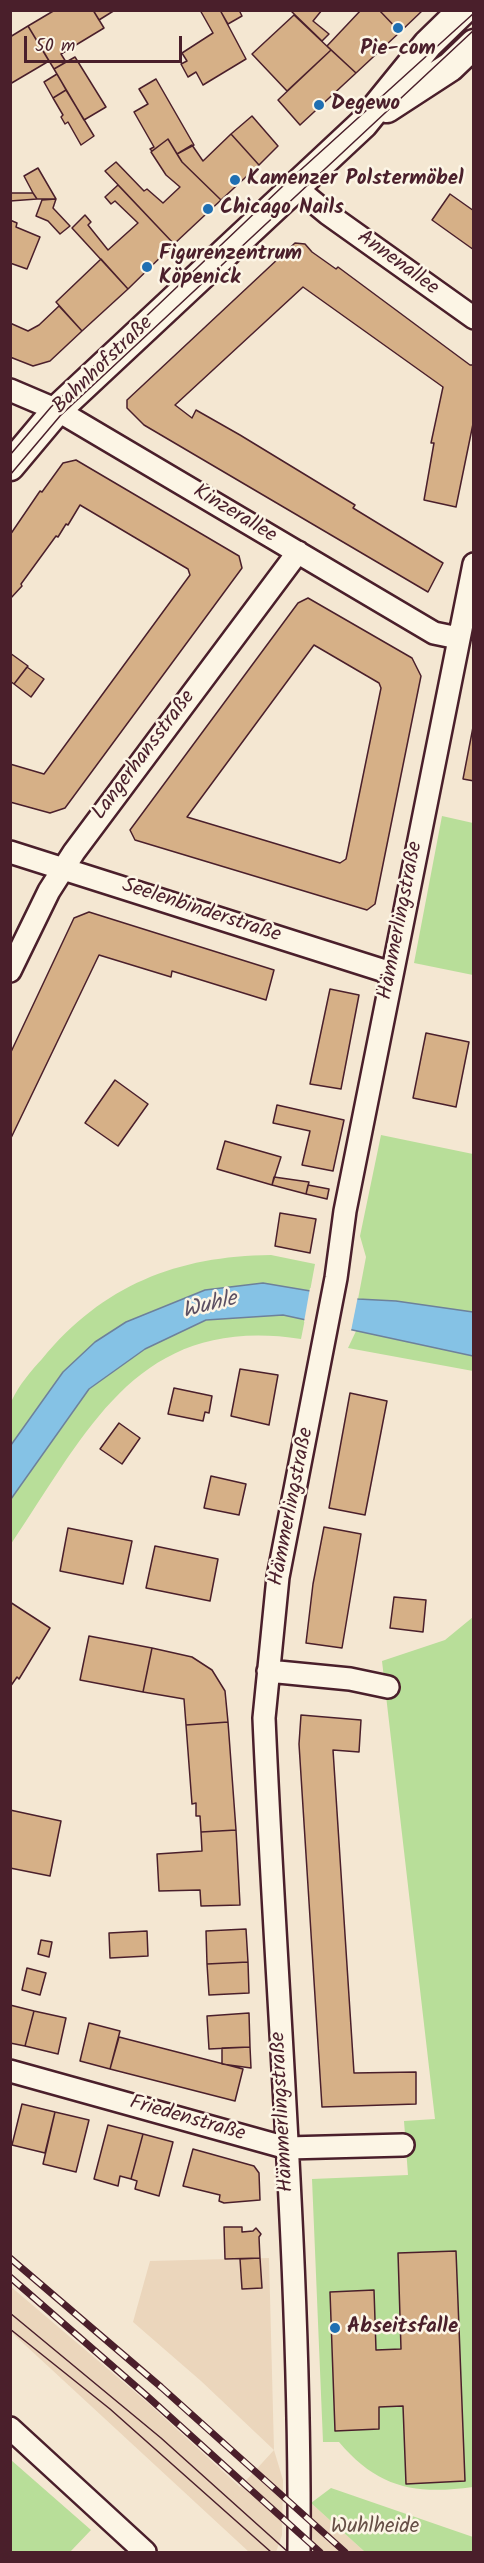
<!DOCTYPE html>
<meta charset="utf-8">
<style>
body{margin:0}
#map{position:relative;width:484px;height:2563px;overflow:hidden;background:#f4e7d2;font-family:Kalam,sans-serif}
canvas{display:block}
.frame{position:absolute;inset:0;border:12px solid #4a1f2b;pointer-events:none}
.scale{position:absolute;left:24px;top:36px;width:158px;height:27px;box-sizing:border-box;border:3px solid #4a1f2b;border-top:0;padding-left:8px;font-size:18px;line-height:21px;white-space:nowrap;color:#4a1f2b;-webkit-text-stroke:4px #fcf5e5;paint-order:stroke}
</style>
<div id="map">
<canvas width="484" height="2563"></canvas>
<div class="frame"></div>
<div class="scale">50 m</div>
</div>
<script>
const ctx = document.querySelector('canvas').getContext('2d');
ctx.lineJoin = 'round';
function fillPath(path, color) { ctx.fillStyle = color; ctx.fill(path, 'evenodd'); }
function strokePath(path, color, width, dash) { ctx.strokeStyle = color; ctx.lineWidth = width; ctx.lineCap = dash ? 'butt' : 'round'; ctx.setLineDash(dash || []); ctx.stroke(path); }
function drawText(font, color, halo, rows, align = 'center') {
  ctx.font = font + ' Kalam,sans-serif'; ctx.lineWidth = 5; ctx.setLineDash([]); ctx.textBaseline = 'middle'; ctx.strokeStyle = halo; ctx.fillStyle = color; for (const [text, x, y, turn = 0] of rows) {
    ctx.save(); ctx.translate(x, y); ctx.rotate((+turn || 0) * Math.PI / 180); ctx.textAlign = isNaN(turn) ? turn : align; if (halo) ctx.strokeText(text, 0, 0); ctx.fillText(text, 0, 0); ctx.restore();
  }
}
fillPath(new Path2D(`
 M269,2258L274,2450L283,2480L282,2535L276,2552H249L11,2332L10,2286L148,2403L240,2487L274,2450L201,2381L133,2322L150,2261Z
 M311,2503L365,2552H313Z`), '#ebd6bc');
fillPath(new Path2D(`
 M442,816L473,823V975L414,963Z
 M381,1135L473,1154V1312L396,1301L358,1299L366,1257L360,1236Z
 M271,1255L315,1264L310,1291L263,1283L205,1290L120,1326L63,1372L11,1445C11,1433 6,1411 12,1400C19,1385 31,1371 42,1359C103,1285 177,1256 271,1255Z
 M283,1315L305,1319L301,1339C138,1314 89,1429 11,1544V1499L89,1389L145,1349L206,1320Z
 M357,1329L473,1356V1371L348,1348Z
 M473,1617V2487C415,2495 378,2488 339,2442H323L312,2179L408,2175L404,2121L435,2119L382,1661L445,1640Z
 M11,2460L91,2530L70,2552H11Z
 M331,2488L473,2537V2552H365L311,2503Z`), '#b8de99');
const water = new Path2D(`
 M263,1283L358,1299L396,1301L473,1312V1356L283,1315L206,1320L145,1349L89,1389L11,1499V1445L63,1372L95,1342L126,1322L205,1290Z`);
fillPath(water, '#85c2e5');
strokePath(water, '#6d819b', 1.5);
fillPath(new Path2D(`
 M310,1288L358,1296L351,1331L304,1322Z`), '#f4e7d2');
const building = new Path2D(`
 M55,10H93L104,28L61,54L66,62L54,69L28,26Z
 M93,10H115L99,20Z
 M200,10H220L246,59L203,85L196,72L188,77L181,64L187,61L182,53L213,33Z
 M220,10H239L242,16L228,24Z
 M290,10H322L313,21L329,34L322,41Z
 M379,10L400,32L356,73L327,46L361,10Z
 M379,10H423L400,32Z
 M294,15L331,50L287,91L252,54Z
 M28,26L49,61L10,84V37Z
 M331,50L356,73L300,125L278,100Z
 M75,57L106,107L84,120L54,69Z
 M57,74L66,90L53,98L44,82Z
 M156,79L194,145L177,154L168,139L152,151L150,149L154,147L134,112L148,104L139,89Z
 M66,90L94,136L81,145L68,122L65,124L61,117L63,115L53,98Z
 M252,116L278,146L259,165L231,134Z
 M231,134L259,165L221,200L182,162L177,154L192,145L203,161Z
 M168,139L182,162L221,200L174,244L105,171L116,162L144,191L147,189L163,203L180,187L166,175L151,152Z
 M38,168L56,199H37L33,193L24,176Z
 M118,185L174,244L128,289L72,228L85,215L91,222L88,225L108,250L138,223L115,201L111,204L105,197Z
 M10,193H33L37,199L10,201Z
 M450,194L474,211V250L432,220Z
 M56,199L53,208L70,226L60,234L48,221L36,216L42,200Z
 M10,220L17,223L16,227L40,237L27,269L10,263Z
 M295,243L305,244L312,252L336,269L338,267L470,365H474V419L456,507L424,500L434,443H431L443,387L303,287L175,405L192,418L196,410L240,435L355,505L353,508L443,563L428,592L144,425L127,408V400Z
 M101,259L128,289L82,331L56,302Z
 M59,306L82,331L50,361L33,366L10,357V323L28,331L39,325Z
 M76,460L239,556L242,568L65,808L50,813L10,802V764L44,774L190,575L188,569L80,505L68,525L66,524L58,537L56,536L21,584L22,586L10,599V535L40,491L42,492L63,463Z
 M308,598L412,658L421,676L375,904L367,910L135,840L130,830L298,603ZM314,645L379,683L381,688L346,859L340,863L187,817Z
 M10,653L28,666L14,684L10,681Z
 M27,667L44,679L31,697L14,684Z
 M474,722V781L463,779Z
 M89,912L274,970L266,1000L172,971L171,977L99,955L10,1140V1054L74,918Z
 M330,989L359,995L341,1089L310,1084Z
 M426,1033L469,1042L456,1107L413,1098Z
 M115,1080L148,1104L118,1146L85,1123Z
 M277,1105L344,1120L333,1171L302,1165L310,1131L273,1123Z
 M225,1141L281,1157L272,1185L217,1169Z
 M274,1177L309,1182L306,1194L272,1185Z
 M308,1185L329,1189L327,1199L306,1194Z
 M280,1213L316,1219L310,1253L275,1246Z
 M240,1369L278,1375L269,1425L231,1416Z
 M174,1388L212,1396L209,1413L205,1412L203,1421L168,1414Z
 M350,1393L387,1401L365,1515L329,1508Z
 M119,1423L140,1438L122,1464L100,1449Z
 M211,1476L246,1484L239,1515L204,1508Z
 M324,1527L361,1534L342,1648L306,1643L313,1584Z
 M68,1528L132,1541L123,1584L60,1571Z
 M155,1546L218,1559L210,1601L146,1588Z
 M394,1597L426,1600L423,1632L390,1628Z
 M10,1602L50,1628L19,1679L17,1677L10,1687Z
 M89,1636L152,1648L143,1692L80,1680Z
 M152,1648L192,1657L212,1670L225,1691L228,1722L186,1725L184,1699L143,1692Z
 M301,1715L361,1720L359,1752L333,1750L354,2073L416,2072V2104L322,2107L299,1744Z
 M228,1722L236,1830L201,1832L200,1816H196V1803L192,1804L186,1725Z
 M10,1810L61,1821L50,1876L10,1868Z
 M236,1830L240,1905L201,1906L200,1890L159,1891L157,1854L202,1851L201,1832Z
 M246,1929L248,1962L207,1964L206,1931Z
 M147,1931L148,1956L110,1958L109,1933Z
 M41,1940L52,1942L49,1957L38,1954Z
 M248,1962L249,1993L209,1995L207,1964Z
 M27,1968L46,1973L40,1995L22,1990Z
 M10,2005L34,2011L25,2046L10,2043Z
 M34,2011L66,2018L58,2054L25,2046Z
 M249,2013L250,2047L209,2049L207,2016Z
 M89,2023L120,2031L110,2069L80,2061Z
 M119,2037L243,2069L235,2101L110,2069Z
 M250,2047L251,2068L222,2064V2048Z
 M22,2104L55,2112L45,2153L12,2145Z
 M55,2112L89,2120L76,2172L43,2164Z
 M108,2125L143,2134L131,2179L120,2176L118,2186L94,2179Z
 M143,2134L173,2142L159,2196L135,2189L137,2181L131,2179Z
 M193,2149L254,2166L259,2173L260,2200L224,2203L219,2201L220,2195L183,2186Z
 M224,2227H242V2232L253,2231L256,2228L261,2234L259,2237L260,2258L225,2259Z
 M456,2251L465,2481L406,2484L403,2406L379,2407V2429L335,2431L330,2292L374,2290L376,2350L401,2349L398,2253Z
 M260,2258L262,2288L242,2289L240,2259Z`);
fillPath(building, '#d6b087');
strokePath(building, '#4a1f2b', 1.5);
const street = new Path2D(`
 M294,186L328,214L474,318
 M10,390L57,410L434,633L458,638
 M10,852L391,973
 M10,971L49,891L74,852L298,552
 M268,1671L350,1679L388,1687
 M10,2071L287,2148L403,2145
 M10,2428L145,2552
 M299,2552C301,2274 276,1996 264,1718L278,1577L336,1278L345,1211L474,564`);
const secondary = new Path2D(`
 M387,108L450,67L474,44
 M10,466L57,410L363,124L428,44L463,10`);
strokePath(street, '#4a1f2b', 26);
strokePath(secondary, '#4a1f2b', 33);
strokePath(street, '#fcf5e5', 21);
strokePath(secondary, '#fcf5e5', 28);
strokePath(new Path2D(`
 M10,455L51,407L284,185L474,13
 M10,475L60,416L474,30
 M10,2313L161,2438L288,2552
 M10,2329L110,2409L271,2552`), '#4a1f2b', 1.5);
const rail = new Path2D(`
 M10,2258L161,2387L345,2552
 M10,2277L148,2397L320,2552`);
strokePath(rail, '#4a1f2b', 7);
strokePath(rail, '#fcf5e5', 4.5, [14]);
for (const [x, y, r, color] of [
 [398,28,6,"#1f6fb2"],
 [319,105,6,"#1f6fb2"],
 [235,180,6,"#1f6fb2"],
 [208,209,6,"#1f6fb2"],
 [147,267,6,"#1f6fb2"],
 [335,2328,6,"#1f6fb2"]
]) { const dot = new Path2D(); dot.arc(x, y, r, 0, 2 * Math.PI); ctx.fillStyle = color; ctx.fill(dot); strokePath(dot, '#fcf5e5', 2); }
drawText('bold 21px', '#4a1f2b', '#fcf5e5', [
 ["Pie-com",398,50,"center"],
 ["Degewo",331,105],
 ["Kamenzer Polstermöbel",247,180],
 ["Chicago Nails",220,209],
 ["Figurenzentrum",159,255],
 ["Köpenick",159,279],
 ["Abseitsfalle",347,2328]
], 'left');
drawText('21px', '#4a1f2b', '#fcf5e5', [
 ["Annenallee",397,264,36],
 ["Bahnhofstraße",104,366,-44],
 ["Kinzerallee",234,515,31],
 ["Langerhansstraße",145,756,-53],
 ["Seelenbinderstraße",201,912,18],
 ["Hämmerlingstraße",402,921,-79],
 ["Hämmerlingstraße",293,1507,-79],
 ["Hämmerlingstraße",284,2112,-93],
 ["Friedenstraße",187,2120,16]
]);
drawText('21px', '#664f46', '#fcf5e5', [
 ["Wuhlheide",375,2528]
]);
drawText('italic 22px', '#5c5063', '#fcf5e5', [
 ["Wuhle",210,1307,-14]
]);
</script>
